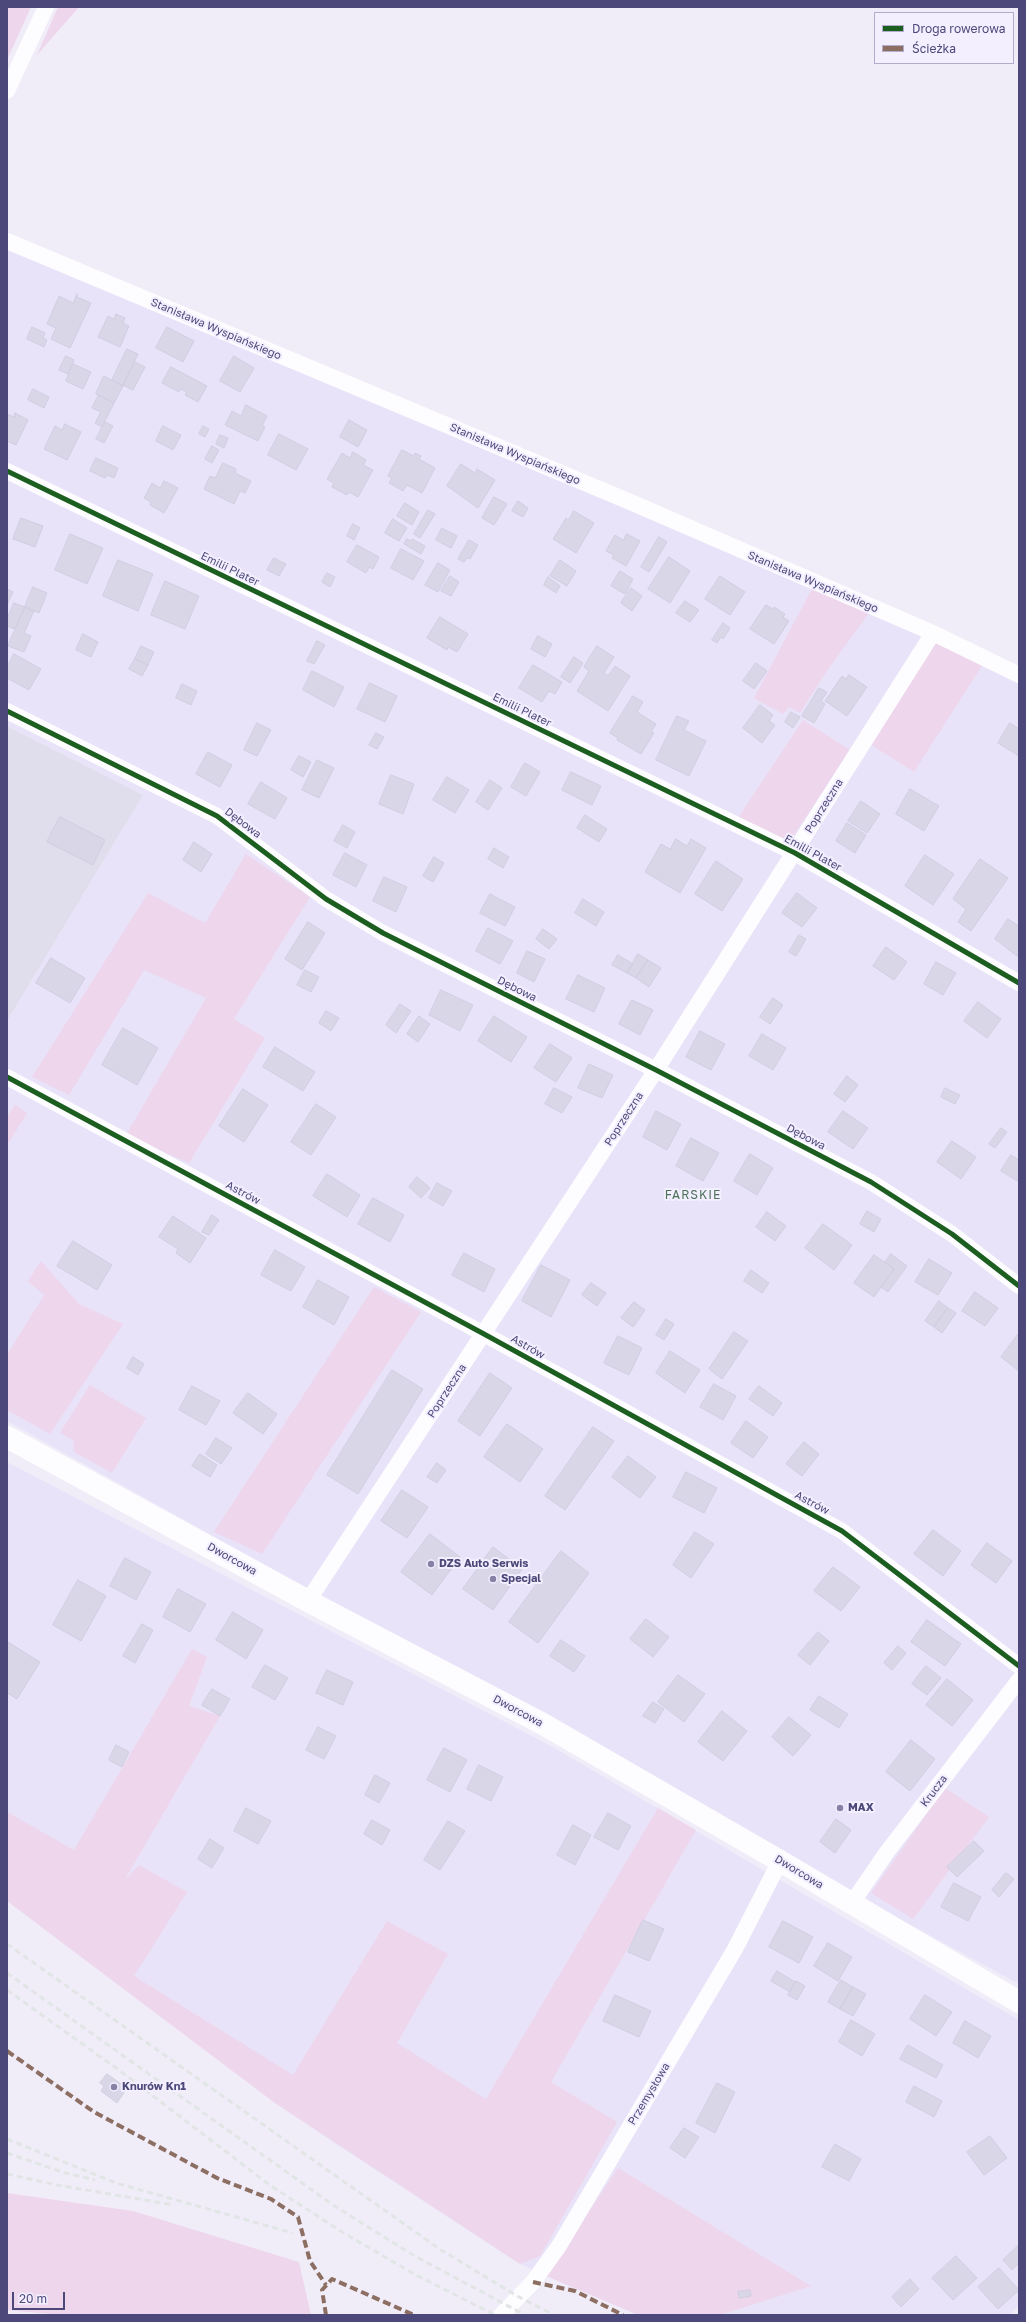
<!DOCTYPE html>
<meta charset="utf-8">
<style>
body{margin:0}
#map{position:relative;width:1026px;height:2322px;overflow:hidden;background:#f0edf9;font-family:"Golos Text",sans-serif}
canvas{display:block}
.frame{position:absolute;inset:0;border:8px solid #4c497a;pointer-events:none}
.legend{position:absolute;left:874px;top:12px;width:140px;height:52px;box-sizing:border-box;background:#f4efff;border:1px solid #b1adca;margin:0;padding:5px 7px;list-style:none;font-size:12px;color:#4c497a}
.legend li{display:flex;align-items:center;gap:8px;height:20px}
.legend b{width:20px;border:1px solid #b1adca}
.scale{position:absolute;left:12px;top:2292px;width:53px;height:18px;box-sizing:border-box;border:2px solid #4c497a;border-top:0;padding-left:5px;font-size:12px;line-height:14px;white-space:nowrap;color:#4c497a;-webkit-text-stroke:3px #f4efff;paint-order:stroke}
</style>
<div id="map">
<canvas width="1026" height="2322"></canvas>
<div class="frame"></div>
<ul class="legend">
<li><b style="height:5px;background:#1b5e20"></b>Droga rowerowa</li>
<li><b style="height:5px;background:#8d6e63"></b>Ścieżka</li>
</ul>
<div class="scale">20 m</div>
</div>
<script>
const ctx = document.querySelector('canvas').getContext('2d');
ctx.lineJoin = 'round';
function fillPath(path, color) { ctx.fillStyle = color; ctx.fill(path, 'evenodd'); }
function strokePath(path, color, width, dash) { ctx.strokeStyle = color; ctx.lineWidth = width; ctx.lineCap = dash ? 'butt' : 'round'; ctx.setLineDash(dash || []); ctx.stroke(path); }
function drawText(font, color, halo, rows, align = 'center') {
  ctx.font = font + ' "Golos Text",sans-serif'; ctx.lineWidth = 4; ctx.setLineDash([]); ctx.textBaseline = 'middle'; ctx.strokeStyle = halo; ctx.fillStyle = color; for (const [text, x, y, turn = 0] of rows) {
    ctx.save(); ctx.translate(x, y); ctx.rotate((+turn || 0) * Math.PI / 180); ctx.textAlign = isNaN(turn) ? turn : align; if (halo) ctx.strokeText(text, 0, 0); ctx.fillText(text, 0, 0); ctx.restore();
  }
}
fillPath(new Path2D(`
 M7,237L1019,670V1984L848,1891L7,1421V1021L143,795L7,726Z
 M7,1462L553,1747L1019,2020V2306L1009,2315H638L520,2264L333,2142L275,2103L7,1901Z`), '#e9e3fa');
fillPath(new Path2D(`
 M7,726L143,795L7,1021Z`), '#e0ddec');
fillPath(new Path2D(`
 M7,7H31L7,60Z
 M58,7H79L37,55Z
 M815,583L869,613L826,672L800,713L789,707L783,714L754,698Z
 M936,639L983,664L914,772L870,744Z
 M803,720L850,750L794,835L786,840L738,818Z
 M246,854L310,897L234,1019L265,1038L189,1163L126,1135L206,998L144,970L69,1095L32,1077L148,893L205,923Z
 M15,1105L27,1113L7,1145V1118Z
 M41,1261L79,1304L123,1324L50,1434L7,1410V1355L44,1295L28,1281Z
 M374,1287L421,1312L262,1554L214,1532Z
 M90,1385L146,1418L112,1473L74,1452L73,1440L60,1433Z
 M192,1649L207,1657L189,1706L220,1716L124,1881L139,1865L187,1892L134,1976L293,2075L387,1921L448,1954L397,2043L486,2099L658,1808L696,1830L551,2082L617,2122L540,2256L520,2264L275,2103L7,1901V1812L74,1850Z
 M945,1788L989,1817L913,1919L871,1893Z
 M618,2168L811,2286L720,2315H638L546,2276Z
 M7,2193L133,2211L299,2262L311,2315H60L7,2310Z`), '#eed6ec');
const building = new Path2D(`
 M77,294V297L91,303L70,348L51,339L56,328L47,324L59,296L73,303Z
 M116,314L125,318L123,323L129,326L120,347L98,337L108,316L114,319Z
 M32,327L45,333L43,338L47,340L44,347L27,339Z
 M167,327L194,341L183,362L156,348Z
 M127,349L138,354L123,386L112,380Z
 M66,356L74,360L68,374L59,370Z
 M234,356L254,368L240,392L220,381Z
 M135,362L145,367L133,390L123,385Z
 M73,364L91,372L83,389L66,381Z
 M171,367L207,386L198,402L185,395L187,392L181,389L179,392L162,383Z
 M104,376L123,386L114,403L96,394Z
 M33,389L49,397L44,408L28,400Z
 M99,395L114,403L102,427L95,423L101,412L92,408Z
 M246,405L267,416L262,426L265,427L258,441L225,425L232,411L241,416Z
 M15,413L28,420L16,445L7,441V414L14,417Z
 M349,420L367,430L358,447L340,437Z
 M105,422L113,426L104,443L96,439Z
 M65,424L81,432L67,460L44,449L55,426L62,430Z
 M163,426L181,435L173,450L156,441Z
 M203,426L209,429L205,437L199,434Z
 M279,434L308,449L296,470L268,455Z
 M220,435L228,438L224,448L216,444Z
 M212,446L219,450L212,463L205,459Z
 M402,450L414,456L415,453L421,456L419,459L435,468L422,493L407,485L403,491L389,483L392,478L388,476Z
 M353,452L366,460L363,465L373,470L358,497L349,492L347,495L332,487L334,483L327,479L342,453L350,458Z
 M96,458L118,468L114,478L107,475L105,478L90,471Z
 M223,463L236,469L235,473L251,481L245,493L240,491L234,504L204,489L210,476L215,478Z
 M461,464L475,473L477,469L495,480L478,508L447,486Z
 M164,481L178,488L164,513L150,505L151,502L144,498L152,483L160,488Z
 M494,497L507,504L494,525L482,518Z
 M518,501L528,508L523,517L512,511Z
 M405,503L419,512L412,525L397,516Z
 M428,510L435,514L420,538L414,534Z
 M574,511L594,523L576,553L553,539L566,518L568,520Z
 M21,518L43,526L35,547L13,539Z
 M393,519L407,528L399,541L385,533Z
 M353,524L360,528L354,540L347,536Z
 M442,528L457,536L451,548L436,540Z
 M70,534L103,548L87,584L55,570Z
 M627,534L640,541L626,566L612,558L614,555L606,551L615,535L623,540Z
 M659,537L667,542L649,572L641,567Z
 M407,539L411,541L412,539L425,546L421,554L404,544Z
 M469,540L478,545L470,559L467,558L464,562L458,559Z
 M357,545L379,557L373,569L369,567L366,573L347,562Z
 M401,549L424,561L413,580L391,568Z
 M669,557L690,571L670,603L648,589Z
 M274,558L286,564L279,576L267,570Z
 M118,560L153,574L138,611L103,596Z
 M560,560L576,571L567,586L550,576Z
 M438,563L450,570L438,592L425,585Z
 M620,571L633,579L625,594L611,586Z
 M327,573L335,577L330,587L322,582Z
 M450,576L459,582L451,596L441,591Z
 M720,576L745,592L730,615L705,599Z
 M548,577L560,586L556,593L544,585Z
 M165,581L199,596L185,629L151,615Z
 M33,587L47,593L39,613L25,607Z
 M631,588L642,596L632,611L621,603Z
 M7,589L13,592L7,605Z
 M685,601L699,610L690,622L676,613Z
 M14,603L25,607L15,629L7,626V619Z
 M766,605L773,609L774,607L785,614L783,617L789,621L774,644L750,629Z
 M25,607L34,611L24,633L31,636L24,652L8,646Z
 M440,617L468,634L457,652L448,647L447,650L427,638Z
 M723,623L730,628L723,639L721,637L717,643L712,640Z
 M83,634L98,642L91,657L76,650Z
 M538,636L552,644L545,657L531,649Z
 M317,641L325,645L314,664L307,661Z
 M141,646L154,652L148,665L135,659Z
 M597,646L614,657L604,673L608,676L615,666L630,676L608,711L577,691L589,671L584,667Z
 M14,654L41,669L29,690L7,678V667Z
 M574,657L583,663L570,683L561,677Z
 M135,659L148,665L142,676L129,669Z
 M756,663L767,671L754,689L743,681Z
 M533,665L562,682L555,694L549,691L542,702L519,688Z
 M312,671L344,687L334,707L303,690Z
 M849,675L867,687L847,716L825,701L842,676L846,679Z
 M370,683L397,696L385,722L357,709Z
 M182,684L197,691L191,705L176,698Z
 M819,688L827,692L821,701L825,704L814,723L802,716Z
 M633,696L643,702L637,712L656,724L651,732L654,733L641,754L617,740L618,738L610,733Z
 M760,705L773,715L769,721L775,725L762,743L743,728Z
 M791,712L800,717L793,728L785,722Z
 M677,716L689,721L684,730L706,741L689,776L656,760Z
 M257,723L271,730L257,756L244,750Z
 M1010,723L1019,729V756L998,743Z
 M376,733L384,737L377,749L369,745Z
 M208,752L232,765L220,787L196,774Z
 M299,756L311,762L303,777L291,770Z
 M317,760L334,768L319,798L302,790Z
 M525,763L540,772L526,796L511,787Z
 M571,772L601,786L592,805L562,790Z
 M391,775L414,784L403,814L379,804Z
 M447,777L469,790L455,813L433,800Z
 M490,780L502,788L488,810L476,802Z
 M261,782L287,798L275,819L248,804Z
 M910,789L939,806L924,831L896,814Z
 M861,801L880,814L867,833L848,821Z
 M585,815L607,829L599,842L577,828Z
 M60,817L105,840L93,865L47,842Z
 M847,823L866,835L855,853L836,841Z
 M343,825L355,832L347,848L334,841Z
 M676,839L687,846L691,839L706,848L680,893L645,872L661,844L670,849Z
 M194,842L212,854L201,872L183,860Z
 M494,848L509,857L503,868L488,859Z
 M345,853L367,865L356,887L333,875Z
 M925,855L954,874L933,905L905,886Z
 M434,857L444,863L433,882L423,876Z
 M980,859L1008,878L971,931L958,922L966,909L953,899Z
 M716,861L743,879L722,911L695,894Z
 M384,877L407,887L396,912L373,901Z
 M797,893L817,908L802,927L782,913Z
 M490,894L515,907L505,926L480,913Z
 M583,899L604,912L596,926L575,913Z
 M1008,919L1019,926V954L1017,956L995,939Z
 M308,922L325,933L302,970L285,959Z
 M488,928L513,941L500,964L476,951Z
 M543,929L557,939L549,949L536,939Z
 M799,935L806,939L796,956L789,952Z
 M886,947L907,962L894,980L873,966Z
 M527,951L545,959L534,982L517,973Z
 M638,954L648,960L636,978L627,973Z
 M618,955L633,964L627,973L612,965Z
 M51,958L85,978L70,1003L36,983Z
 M648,960L661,968L649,987L636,978Z
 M936,962L956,973L943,995L924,984Z
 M305,970L319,977L311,992L297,985Z
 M578,975L605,988L594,1012L566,999Z
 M441,990L473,1005L460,1031L429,1015Z
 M773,998L783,1005L770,1024L760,1017Z
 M632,1000L653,1010L640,1035L619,1024Z
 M978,1002L1001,1019L987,1038L964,1021Z
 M400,1004L411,1011L396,1033L386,1025Z
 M326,1011L339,1018L331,1031L319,1023Z
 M419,1016L430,1024L418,1042L407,1034Z
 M494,1016L527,1037L511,1062L478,1041Z
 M123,1028L158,1048L137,1085L102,1065Z
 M700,1031L725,1044L711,1070L686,1057Z
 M762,1034L786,1048L773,1070L749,1056Z
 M550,1044L572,1058L556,1082L534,1068Z
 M275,1047L315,1072L303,1091L263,1067Z
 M589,1064L613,1075L602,1098L578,1088Z
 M847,1076L858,1085L845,1102L834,1094Z
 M554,1088L572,1097L562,1113L545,1104Z
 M945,1088L960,1095L955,1104L941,1097Z
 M243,1089L268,1105L244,1142L219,1126Z
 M316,1104L336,1117L311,1155L291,1142Z
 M656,1111L681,1124L667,1150L643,1137Z
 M843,1111L868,1128L853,1149L828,1132Z
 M1001,1128L1007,1132L995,1148L989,1144Z
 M691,1138L719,1153L703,1181L676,1166Z
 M952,1141L976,1157L961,1179L937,1162Z
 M750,1154L773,1168L757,1195L734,1181Z
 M1011,1155L1019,1160V1182L1001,1171Z
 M327,1174L360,1195L347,1217L313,1196Z
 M417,1177L430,1188L421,1198L409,1187Z
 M437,1183L452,1191L443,1206L429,1198Z
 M373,1198L404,1215L390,1242L358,1224Z
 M867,1211L881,1219L874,1232L860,1224Z
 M767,1212L786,1226L775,1241L756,1227Z
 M212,1215L219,1220L209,1235L202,1232Z
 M173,1216L206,1238L190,1263L176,1253L178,1249L159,1237Z
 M823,1224L852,1245L834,1270L805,1248Z
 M73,1241L112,1265L97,1290L57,1266Z
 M275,1250L305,1267L291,1291L261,1275Z
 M464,1253L495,1269L484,1292L452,1275Z
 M891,1254L907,1266L888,1292L881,1287L894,1269L885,1262Z
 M874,1255L894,1269L874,1297L854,1283Z
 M929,1259L952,1273L938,1295L915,1282Z
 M541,1265L570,1280L551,1317L522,1301Z
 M751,1270L769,1283L762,1293L744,1281Z
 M318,1280L349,1297L334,1325L303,1307Z
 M591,1283L606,1293L597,1306L582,1295Z
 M975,1292L998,1308L985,1326L962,1311Z
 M939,1301L948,1308L934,1327L925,1321Z
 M634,1302L645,1310L633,1327L621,1318Z
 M948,1308L956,1313L942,1333L934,1327Z
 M666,1319L674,1324L664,1340L656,1335Z
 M734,1332L748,1341L722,1379L709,1369Z
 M1019,1333V1371L1001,1357Z
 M618,1336L642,1348L629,1375L604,1363Z
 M670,1351L700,1370L685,1393L656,1373Z
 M133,1357L144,1364L138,1375L127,1368Z
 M392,1370L423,1389L358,1494L327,1475Z
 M490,1373L512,1388L480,1436L458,1421Z
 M714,1384L736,1396L723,1420L700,1407Z
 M192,1386L220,1401L206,1425L179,1410Z
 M759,1386L782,1403L773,1416L749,1399Z
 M248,1393L277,1414L263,1434L233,1413Z
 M746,1421L768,1437L753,1458L731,1443Z
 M507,1424L543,1449L520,1482L484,1457Z
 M593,1427L614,1441L565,1510L545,1496Z
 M216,1438L232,1448L221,1464L206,1454Z
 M804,1442L819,1454L802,1476L786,1464Z
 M200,1454L217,1465L210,1477L192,1466Z
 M628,1456L656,1477L640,1498L612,1477Z
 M437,1463L446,1470L437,1483L427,1477Z
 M686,1472L717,1488L704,1513L673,1497Z
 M402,1490L428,1507L407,1538L381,1521Z
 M933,1530L961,1551L943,1576L914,1554Z
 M695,1532L714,1544L691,1578L673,1565Z
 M430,1534L460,1557L432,1595L401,1572Z
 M987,1543L1012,1561L996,1583L971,1565Z
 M493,1547L522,1569L493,1610L463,1589Z
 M561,1551L589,1573L538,1643L509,1622Z
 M125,1558L151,1572L136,1600L110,1586Z
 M833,1567L860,1587L841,1611L814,1591Z
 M78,1580L106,1596L81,1641L53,1625Z
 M178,1589L206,1604L190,1632L163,1617Z
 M233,1612L263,1630L246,1659L216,1640Z
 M646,1619L669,1637L653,1657L630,1639Z
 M927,1620L961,1644L945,1666L911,1642Z
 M142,1624L153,1630L135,1663L123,1656Z
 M818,1632L829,1641L810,1665L798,1655Z
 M561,1640L585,1656L574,1672L550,1656Z
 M8,1642L40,1662L17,1699L7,1693Z
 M898,1646L906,1653L892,1670L884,1663Z
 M265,1665L288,1678L275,1700L252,1687Z
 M926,1666L941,1678L927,1695L912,1684Z
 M327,1670L353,1682L343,1705L316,1693Z
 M678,1675L705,1694L684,1722L658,1702Z
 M947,1679L973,1700L952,1726L926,1705Z
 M212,1689L230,1699L220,1716L202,1705Z
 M819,1696L848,1714L839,1728L810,1710Z
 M653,1702L664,1709L655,1723L643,1716Z
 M722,1711L747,1731L723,1761L698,1742Z
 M789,1717L811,1735L793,1756L772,1737Z
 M318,1727L336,1736L324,1759L306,1750Z
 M911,1740L935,1759L910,1791L886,1772Z
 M116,1745L129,1752L122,1767L109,1760Z
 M444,1748L467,1760L450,1792L427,1780Z
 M479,1765L503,1777L491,1801L467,1789Z
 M375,1775L390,1783L379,1803L365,1795Z
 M246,1808L271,1821L258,1844L234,1831Z
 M608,1813L631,1826L618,1850L594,1837Z
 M836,1819L851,1830L835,1853L820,1842Z
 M372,1820L390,1830L382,1845L364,1834Z
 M448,1821L465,1831L440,1870L424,1860Z
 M573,1825L591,1835L575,1865L557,1855Z
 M210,1839L224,1848L212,1868L198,1859Z
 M974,1841L984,1851L957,1877L947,1867Z
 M1006,1873L1014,1879L999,1897L992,1890Z
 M954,1883L981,1897L968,1921L941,1907Z
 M643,1920L664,1929L649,1961L628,1952Z
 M783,1921L813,1937L799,1963L769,1947Z
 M828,1943L852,1957L838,1981L814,1966Z
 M777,1971L795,1982L790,1992L771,1981Z
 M841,1980L853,1987L840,2009L828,2002Z
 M796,1981L805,1986L797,2000L788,1995Z
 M853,1987L866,1994L853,2016L840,2009Z
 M615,1995L651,2011L639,2037L603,2021Z
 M925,1995L952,2012L936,2036L910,2019Z
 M851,2020L875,2034L862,2056L839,2042Z
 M965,2021L991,2036L978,2058L953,2043Z
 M908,2045L943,2065L936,2078L900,2059Z
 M107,2074L127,2088L117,2103L101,2091L104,2086L100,2083Z
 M717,2083L735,2092L715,2133L696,2123Z
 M914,2086L942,2101L934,2117L906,2102Z
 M684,2128L699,2137L685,2158L670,2148Z
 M990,2136L1007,2158L984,2175L967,2152Z
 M835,2144L861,2159L849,2181L822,2167Z
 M1019,2245V2263L1012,2270L1003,2260Z
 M956,2256L977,2278L953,2300L932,2278Z
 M999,2268L1019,2290L998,2309L978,2287Z
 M910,2279L919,2289L901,2307L892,2297Z
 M747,2290H750L751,2296L739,2298L738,2292Z`);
fillPath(building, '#d9d6e8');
strokePath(building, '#d1cee2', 1);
strokePath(new Path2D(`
 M7,91L46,7
 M7,241L628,501L933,633L1019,675
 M7,471L795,853L1019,983
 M7,711L217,816L326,899L383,933L656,1070L871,1182L952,1234L1019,1286
 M7,1077L484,1334L842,1531L1019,1666
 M308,1601L656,1070L933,633
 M852,1903L887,1852L1019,1680
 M501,2315L533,2282L559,2246L735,1949L780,1861`), '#fdfcfe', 16);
strokePath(new Path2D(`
 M7,1437L308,1601L543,1724L780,1861L1019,2002`), '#fdfcfe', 22);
strokePath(new Path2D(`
 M7,1944L441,2250L519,2297L554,2315
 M7,1973L333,2205L413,2255L525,2315
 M7,1990L119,2070L271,2186L347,2235L416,2275L495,2315
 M7,2139L116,2183L293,2233
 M7,2153L62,2172L95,2180
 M7,2174L57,2185L174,2205`), '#e2e5e5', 3, [6, 4]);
strokePath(new Path2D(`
 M7,2051L94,2112L217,2178L271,2199L298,2217L310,2261L326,2285
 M533,2282L575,2291L623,2315
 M326,2315L322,2290L332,2279L414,2315`), '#8d6e63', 4, [8, 4]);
strokePath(new Path2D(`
 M7,471L795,853L1019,983
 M7,711L217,816L326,899L383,933L656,1070L871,1182L952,1234L1019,1286
 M7,1077L484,1334L842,1531L1019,1666`), '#1b5e20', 5);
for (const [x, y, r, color] of [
 [431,1564,4,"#8582a6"],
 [493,1579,4,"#8582a6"],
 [840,1808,4,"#8582a6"],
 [114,2087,4,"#8582a6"]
]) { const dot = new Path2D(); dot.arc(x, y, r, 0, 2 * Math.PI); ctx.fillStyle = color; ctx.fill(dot); strokePath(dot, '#f4efff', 1.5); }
drawText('11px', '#4c497a', '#f4efff', [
 ["Stanisława Wyspiańskiego",216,329,23],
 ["Stanisława Wyspiańskiego",515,454,23],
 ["Emilii Plater",230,569,26],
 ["Stanisława Wyspiańskiego",813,582,23],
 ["Emilii Plater",522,710,26],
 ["Poprzeczna",824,806,-58],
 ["Dębowa",243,823,37],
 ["Emilii Plater",813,853,29],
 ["Dębowa",517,989,27],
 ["Poprzeczna",624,1119,-57],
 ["Dębowa",806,1137,28],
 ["Astrów",243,1193,28],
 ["Astrów",528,1347,30],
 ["Poprzeczna",447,1391,-57],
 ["Astrów",812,1503,28],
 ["Dworcowa",232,1559,29],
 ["Dworcowa",518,1711,28],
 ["Krucza",934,1791,-53],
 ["Dworcowa",799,1872,31],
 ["Przemysłowa",649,2094,-59]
]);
drawText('bold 11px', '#4c497a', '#f4efff', [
 ["DZS Auto Serwis",439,1564],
 ["Specjal",501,1579],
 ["MAX",848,1808],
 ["Knurów Kn1",122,2087]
], 'left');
ctx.letterSpacing = '1px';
drawText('12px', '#4c735a', '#f4efff', [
 ["FARSKIE",693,1195]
]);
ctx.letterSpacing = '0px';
</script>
